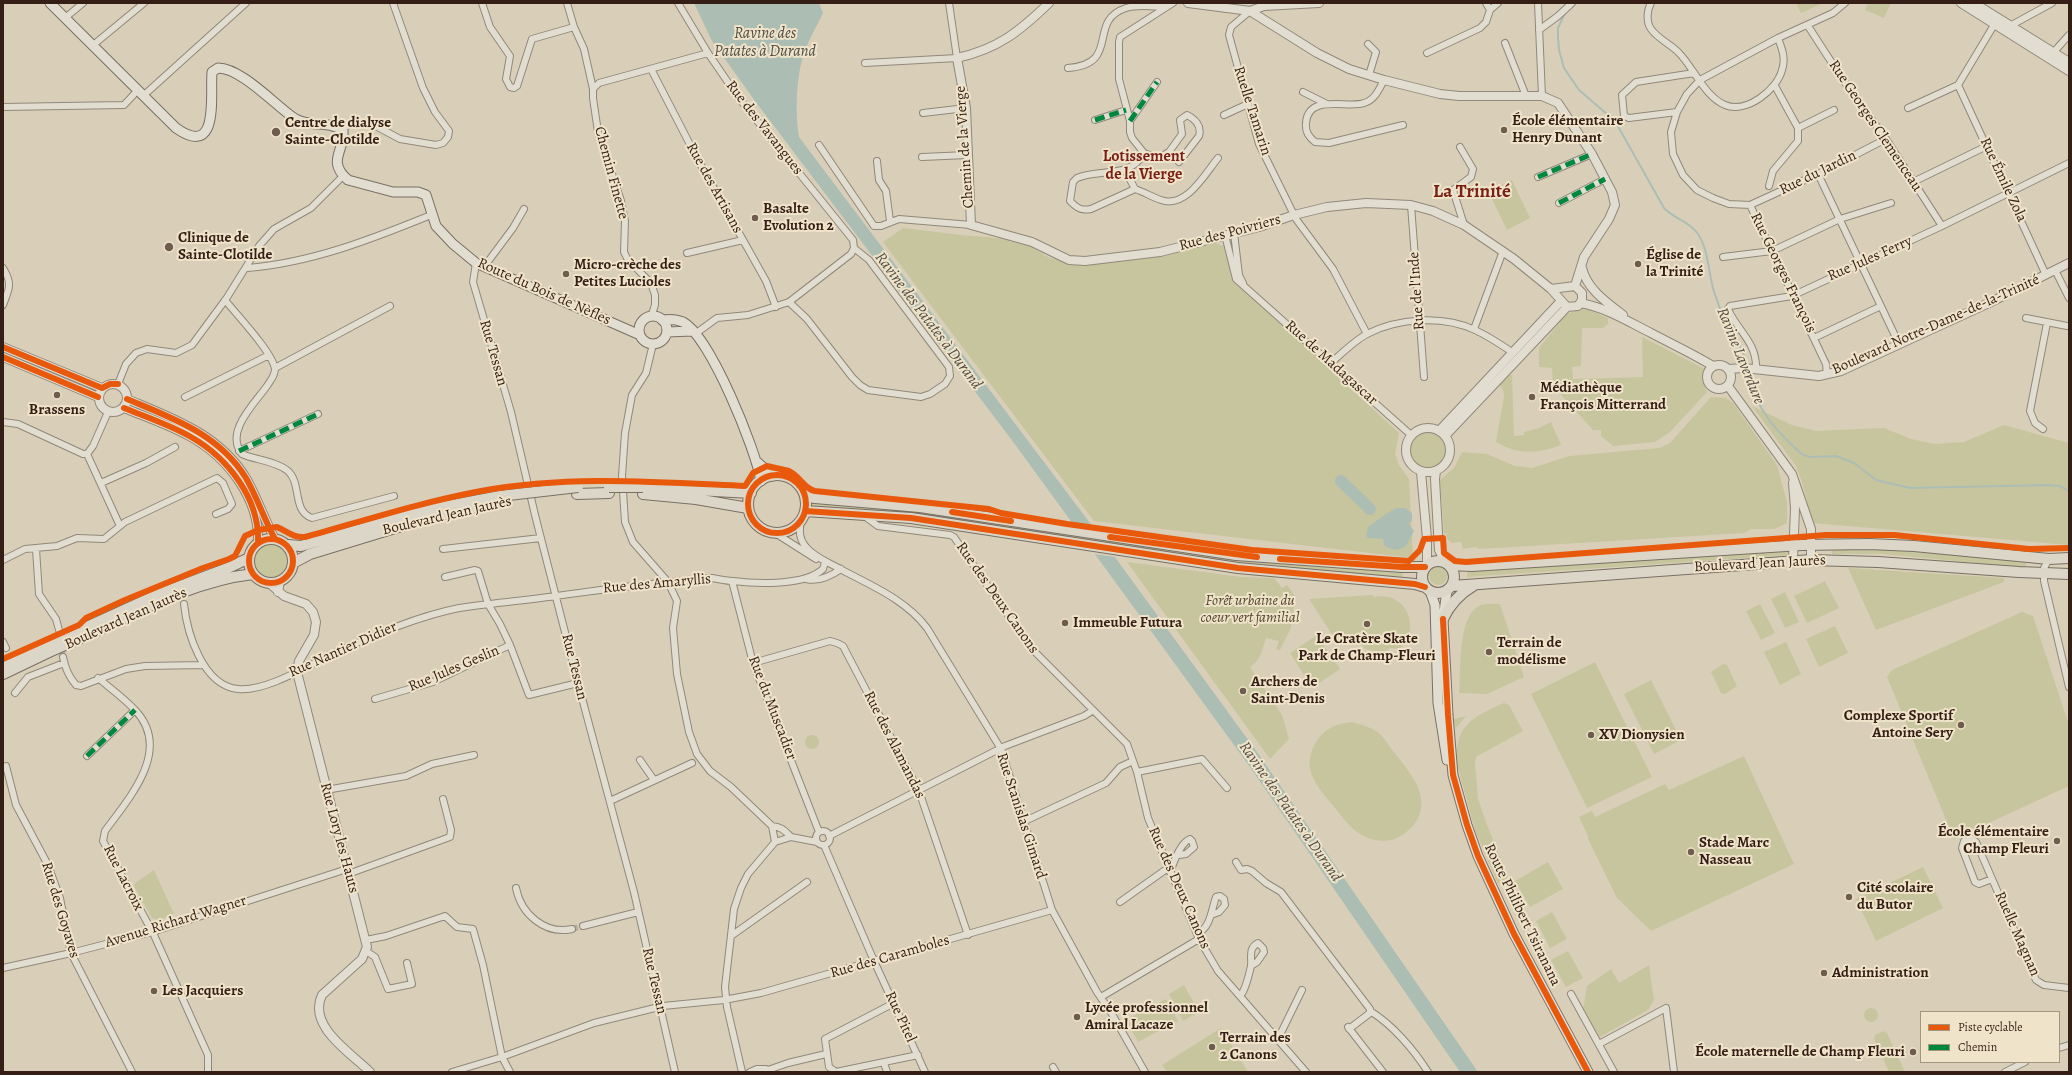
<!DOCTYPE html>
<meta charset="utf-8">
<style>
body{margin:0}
#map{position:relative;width:2072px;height:1075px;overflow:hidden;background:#d9cfb9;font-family:Alegreya,serif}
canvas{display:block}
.frame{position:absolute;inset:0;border:4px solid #341e15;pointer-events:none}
.legend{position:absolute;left:1920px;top:1011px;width:140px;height:52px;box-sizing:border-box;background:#efe4c9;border:1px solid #a49581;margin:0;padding:5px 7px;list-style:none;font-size:12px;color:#341e15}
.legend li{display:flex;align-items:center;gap:8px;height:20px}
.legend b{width:20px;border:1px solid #a49581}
</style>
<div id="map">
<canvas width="2072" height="1075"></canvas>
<div class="frame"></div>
<ul class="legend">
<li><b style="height:5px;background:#e8590c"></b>Piste cyclable</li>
<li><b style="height:5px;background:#00873e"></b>Chemin</li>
</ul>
</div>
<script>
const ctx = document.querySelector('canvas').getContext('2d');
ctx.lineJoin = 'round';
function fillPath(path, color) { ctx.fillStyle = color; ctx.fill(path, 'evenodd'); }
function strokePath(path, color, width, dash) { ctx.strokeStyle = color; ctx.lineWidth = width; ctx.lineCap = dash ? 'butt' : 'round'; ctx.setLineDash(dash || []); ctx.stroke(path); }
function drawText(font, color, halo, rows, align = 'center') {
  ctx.font = font + ' Alegreya,serif'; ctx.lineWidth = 4; ctx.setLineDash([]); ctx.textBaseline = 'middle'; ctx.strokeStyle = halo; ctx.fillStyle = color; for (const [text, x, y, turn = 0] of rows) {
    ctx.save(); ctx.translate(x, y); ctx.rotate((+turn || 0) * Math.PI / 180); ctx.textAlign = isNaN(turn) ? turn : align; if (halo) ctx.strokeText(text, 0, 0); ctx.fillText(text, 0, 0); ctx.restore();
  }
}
fillPath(new Path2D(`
 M1796,3H1823L1801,13Z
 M1868,3H1891L1884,18L1865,10Z
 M1512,180L1530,218L1507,230L1488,191Z
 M903,228L962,235L1021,240L1048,257L1072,264L1152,256L1214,243L1225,246L1232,279L1399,433L1395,454L1399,465L1409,479L1413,558L1094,521L883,242Z
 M1585,308L1608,318V324L1603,328H1582L1581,366L1572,367L1573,379L1643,377L1642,337L1705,369L1703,380L1707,392L1670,432L1655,442L1613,446L1601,436V430H1593L1553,386L1552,368L1539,367V348L1566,314Z
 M1512,375L1514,436L1524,435V432L1539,428L1551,422L1561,445C1539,454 1517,455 1496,442L1504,396L1503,389L1498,384L1505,377Z
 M1711,397L1726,398L1733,403L1777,465L1787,502V523L1775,529H1751L1744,533L1479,549L1476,547L1463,549L1461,542L1452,543L1447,539L1446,533L1444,534L1440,480L1454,468L1462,452L1487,454L1515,466L1532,468L1569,456L1659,448L1670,443Z
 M1752,406L1792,425L1816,431L1884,428L1911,439L1935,444L1964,442L2004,425L2069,443V545L1812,523L1802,482L1796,466Z
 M1410 449a18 18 0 1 1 36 0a18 18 0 1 1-36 0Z
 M811,503L858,504L926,511L1403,572L1402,578C1339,572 1275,569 1213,561C1079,544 946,513 811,508Z
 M253 560a18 18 0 1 1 36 0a18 18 0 1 1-36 0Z
 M1832,547L1883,549L2026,561V568L1883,554H1832Z
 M1789,551L1790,555L1467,577V572Z
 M1127,562L1242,577L1274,578L1282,588L1287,585L1295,596L1291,628L1280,650L1276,649L1279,641L1266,638C1262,649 1261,661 1250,667L1282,715L1289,739L1270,759Z
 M1429 576a9 9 0 1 1 18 0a9 9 0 1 1-18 0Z
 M1848,568L2004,578V582L1876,630Z
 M1825,581L1839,608L1807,623L1794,596Z
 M1785,592L1799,622L1785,628L1771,599Z
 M1373,595L1374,597C1408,590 1422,631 1399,649L1391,648L1382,653L1365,649L1362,645L1343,637L1342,634L1333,636L1309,599Z
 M1500,604L1524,677L1487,694L1459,693C1461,671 1457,617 1479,606C1484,603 1494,604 1500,604Z
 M1760,604L1775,633L1761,640L1746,611Z
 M2022,612L2033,616L2069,725V786L1954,839L1887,677L1892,670Z
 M1835,626L1848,653L1819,667L1806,639Z
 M1317,635L1340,669L1312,688L1290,653Z
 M1786,642L1801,674L1780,685L1764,652Z
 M1595,662L1652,777L1587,808L1531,694Z
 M1723,664L1727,665L1737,686L1725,694L1721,693L1711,672Z
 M1651,680L1681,740L1654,754L1624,694Z
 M1504,703L1509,705L1523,731L1476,757L1475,763L1478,799L1487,825L1508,877L1498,884L1475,830L1457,764C1454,725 1473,717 1504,703Z
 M1466,716L1457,727H1455L1454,719Z
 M1352,722C1362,725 1372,727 1380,734C1386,740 1391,749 1397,756C1413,776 1434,802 1412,827C1406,833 1399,838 1392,840C1381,842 1369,840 1360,834C1350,828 1342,817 1335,808C1326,797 1316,787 1311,773C1305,754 1319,730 1337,725C1342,723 1348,723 1352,722Z
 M805 742a7 7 0 1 1 14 0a7 7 0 1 1-14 0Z
 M1744,756L1794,864L1651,931L1617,898L1588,839V836L1579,817L1592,811L1595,817L1665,784L1669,790Z
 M1548,862L1563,889L1530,907L1515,881Z
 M1923,867L1943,908L1876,941L1856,899Z
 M154,870L174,914L159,920L152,918L134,886L135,883Z
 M1552,912L1567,939L1550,948L1536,921Z
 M1568,951L1583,978L1566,987L1551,960Z
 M1649,965L1654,1000L1648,1010L1598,1038L1583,1010L1587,986L1611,969L1619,983Z
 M1184,985L1199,1012L1183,1021L1169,994Z
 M1166,999L1178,1021L1138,1042L1126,1020Z
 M1864 1015a7 7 0 1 1 14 0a7 7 0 1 1-14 0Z
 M1221,1028L1248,1072H1167L1162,1065Z
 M1883,1031L1887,1033L1905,1072H1889L1874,1039L1875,1035Z`), '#c7c59e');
fillPath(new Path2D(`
 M694,3H819L823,13C816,28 806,44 802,60C796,83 795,114 799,137L1093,527L1257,752L1478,1072H1460L1250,767L1014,443L755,101L712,41Z
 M1397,508H1405L1412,513V521L1408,523L1414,531L1406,546C1399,551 1391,551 1384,545L1383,539L1368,538L1366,536L1368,527C1378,520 1386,513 1397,508Z`), '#acbeb4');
fillPath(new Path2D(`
 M1073,524L1094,527L1116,557L1094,554Z`), '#d9cfb9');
strokePath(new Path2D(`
 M1565,13L1558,28V38L1559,50L1564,68L1579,90L1615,121L1664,208C1674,219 1689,221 1698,234C1709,251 1708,272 1714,292C1718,302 1721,313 1726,323C1734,337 1745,351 1747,367
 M1748,371C1754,407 1776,432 1803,455L1810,457L1836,456L1854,463L1876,480L1910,488L2048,485L2060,486L2069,491`), '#acbeb4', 2);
strokePath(new Path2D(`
 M1341,481L1370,509`), '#acbeb4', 12);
strokePath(new Path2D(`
 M59,630L63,657
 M572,929L583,926`), '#b8ac98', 6, [6, 3]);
const minor = new Path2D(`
 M482,3L490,27L510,56L506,79L510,87L514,88L517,86L532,39L574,27
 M567,3L574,27L584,49L593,89V98L598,132L621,201L625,221L624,252L628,260L651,283L655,295V305L651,317
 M678,3L708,53L738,97L853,240L854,248L851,254L789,302L748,315L717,318L695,334
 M1173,3L1120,37L1119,42V79L1130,121V132L1132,138L1144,153L1153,156H1162L1169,152L1182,134L1180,120L1187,115C1195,119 1202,126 1199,136L1179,162
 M1486,3L1490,10L1498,3
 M1538,3L1542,96
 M1651,3C1647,10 1646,22 1651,29C1659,40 1671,44 1679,53C1693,67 1705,97 1725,105C1746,114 1777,90 1782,70C1786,58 1782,49 1778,38
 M1250,11L1231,27L1229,35L1259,144L1296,219L1333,269L1367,334
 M65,18L83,3
 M1808,26L1843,80L1886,139L1942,226
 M2008,27L2052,3
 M1539,30L1558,16L1572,3
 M1505,43L1526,96
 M1368,44L1376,52L1369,75
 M92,46L144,3
 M1427,53L1480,28L1486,22L1490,10
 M2052,54L2069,35
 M865,63L957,58L949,3
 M1068,68C1122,64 1086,21 1126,8C1138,4 1154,7 1166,7
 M651,69L698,160L766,281L776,307
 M1384,80C1379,89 1375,100 1364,103C1349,109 1308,93 1306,123C1305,132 1309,137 1315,142L1329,143L1403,125
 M1958,85L2046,275
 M593,89L599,83L708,53
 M1303,92L1327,104
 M143,96L246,3
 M3,107L124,105L138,90
 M1908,108L1958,85L1994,25
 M1677,112L1629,118L1624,116L1622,95L1636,82L1694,73
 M923,113L966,108
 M1224,115L1248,104
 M1095,120L1126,110
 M1130,121L1157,82
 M1798,128L1834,110
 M341,130L350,124H372L400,139L436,145L443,143L448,137L449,131L435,112L423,88L393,3
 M819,145L874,226H881L899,219L971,225
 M1460,147L1473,169L1471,177L1453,190L1464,225
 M1144,153C1131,179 1100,168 1077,178L1073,182L1070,201C1077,208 1081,211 1091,209L1135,189C1144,192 1152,197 1161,200C1186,209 1205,174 1218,158
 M922,157L967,155
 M877,161L879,180L886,191L890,221
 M1125,170L1135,189
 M1818,174L1899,344
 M1538,177L1592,154
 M1913,182L1987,146
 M1769,186L1773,171L1798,141V128L1775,86
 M1559,203L1605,179
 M1411,205L1424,377
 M1750,205L1818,174L1886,139
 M1234,233L1239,275L1243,283
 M1225,235L1236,279L1411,435
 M687,253L743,240
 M1723,257L1772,251L1840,219L1891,203
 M476,263L473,282L511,412L535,515L578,683L634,892L675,1072
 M484,267L513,228L524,209
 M3,268C13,284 9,289 3,305
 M247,268C311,263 372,239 431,215
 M2055,270L2069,298
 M225,300C237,315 273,353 275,369C275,376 270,381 267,386C255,403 224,432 242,454C255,460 276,461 288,471C302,484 292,511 312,518L394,496
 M789,302L807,319L852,377L860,385L868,390L921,397L930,394L945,384L950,376L949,367L869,260L854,248
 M2026,318L2067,326
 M1474,329L1503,251
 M1814,338L1881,306
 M653,344L646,373L632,395L625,433L622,476L625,522L633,542L668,582L677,601L673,628L677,674L689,732L697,754L710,771L731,787L772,826L775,842L748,874L741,888L734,909L725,987L727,1007L742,1072
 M1331,363C1342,353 1354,341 1367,334C1398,318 1443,315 1475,330C1488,336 1500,344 1512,352
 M275,368L390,306
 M1756,369C1757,342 1738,332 1728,309L1730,306L1792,296L1942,226L2069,163
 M1827,375L1826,364L1750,205L1729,204L1713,198L1697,190L1683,175L1673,154L1671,132L1677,112L1687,94L1700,80L1778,38L1833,13L1845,3
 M118,384L126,364L136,353L147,349L176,353L192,345L226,299L259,246L274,229L311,208L343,176
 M185,397L269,355
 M3,422L18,424L83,454H87
 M2043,429L2035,423L2030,411L2047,323
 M239,451L318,414
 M87,454L120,526
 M87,454L93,446L108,412
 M101,483L146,463L175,447
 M863,515L878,526L950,535L954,537L1031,648L1127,744L1137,772L1148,818L1199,939L1218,971L1306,1072
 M801,521C799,531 799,539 806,547C815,558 830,563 842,570C872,586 906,600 927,628L1001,749L1052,910L1097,992L1112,1014L1145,1072
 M775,533L816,559
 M36,549L39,594L56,619L59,630
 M443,549L541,538
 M2049,559L2044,568V581L2069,687
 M3,560L25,549L57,546L77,538L104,539L125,522L217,478L223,483L232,504L228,509L216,514
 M445,577L475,570L478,571L488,604L500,624L510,645L529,695L578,683
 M806,579C818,582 831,576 841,569
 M732,581L753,663L819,832
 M184,604C187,633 203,686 238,689C266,692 309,665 334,653C375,635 415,617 459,608C490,603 523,601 555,596C594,591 633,585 672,582C685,581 699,578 712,578C719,579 726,581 733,581C756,584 805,586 823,569L825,562
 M3,642L6,648
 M63,657C65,668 69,677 76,685L81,686L126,669L145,666L203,665
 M753,663L830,641L837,643L843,646L919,791L968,935
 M98,678C110,688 124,698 135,710C173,750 129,798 105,831L103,841L154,935L208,1055V1072
 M15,693L28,677L64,663
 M375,699L433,682L510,645
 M87,756L135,710
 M640,760L654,780
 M6,766L16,805L48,865L60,898L71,953L132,1072
 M1137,772L1202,759L1227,788
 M326,790L406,776L432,764L474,755
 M610,801L692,763
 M1025,821L1106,783L1120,767L1133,761
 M772,826C782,827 785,831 791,837
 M816 838a7 7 0 1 1 14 0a7 7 0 1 1-14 0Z
 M829,836L1005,746L1084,716L1092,711
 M775,842L791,837L817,842
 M824,845L874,961L925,1072
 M1236,862L1241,870L1247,869L1252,871L1266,883L1281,892L1370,1009V1013L1349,1029
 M1170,872C1174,862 1180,843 1190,839L1192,841L1194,847L1186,854L1179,855
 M348,874L450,837L451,830L443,799
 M1992,879L1979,884L1975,882L1962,848L1964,841L1972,839L1976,842L2036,980L2044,985L2069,988
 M516,888C521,914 545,935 572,929
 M1120,902L1168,868
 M583,926L638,912
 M1197,934C1211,927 1211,911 1216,897L1220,896L1224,899L1225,905L1219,912L1211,915
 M731,936L807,882
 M366,940L386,936L445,916L457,927L473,929L483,965L502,1057L510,1072
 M366,951L375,957L388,989L412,984L407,963
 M3,968L71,953L152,932L347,869
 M1571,994L1614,1072
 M1240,996C1246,990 1249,974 1251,966C1252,957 1248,948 1258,943L1263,948L1264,952L1257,962L1251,966
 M1101,997L1199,939
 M894,1003L825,1039L829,1067L836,1072L918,1055
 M1370,1011C1393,1025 1414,1050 1428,1072
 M1348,1027L1383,1072
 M1278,1039L1302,990
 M1599,1044L1666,1008L1674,1072
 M2059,1048L2069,1045
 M884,1063L887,1072
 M1053,1067L1056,1072
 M768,1070L788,1063L826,1054
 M452,1072L502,1057L594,1023L663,1006L724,1000L761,993L1052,910
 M750,1072L757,1069H766L769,1072
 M2005,1072L2025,1062`);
const tertiary = new Path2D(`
 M1049,3C1020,31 998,49 957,58L966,108L971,225L1032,242L1069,260L1085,261L1160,252L1259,227L1294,215L1327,207L1366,203L1411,205L1433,211L1464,225L1514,259L1551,289L1567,307L1578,306L1582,300V293L1575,286L1551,289
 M1188,3L1250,11L1317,53L1349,69L1384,80L1440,94L1459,96H1542L1558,103L1592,154L1612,192L1615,205L1609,219L1584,257L1575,286
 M1961,3L2069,71
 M1974,3L2069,62
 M1250,11L1264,6L1319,3
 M1582,268C1587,289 1606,302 1623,315
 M1580,303C1605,307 1629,322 1651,333C1672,344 1693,354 1713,366
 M3,347L102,388
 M3,357L98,397
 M1707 377a12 12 0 1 1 24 0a12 12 0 1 1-24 0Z
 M1728,369L1744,368L1819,376L1841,371L1991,302L2069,263
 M99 398a14 14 0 1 1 28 0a14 14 0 1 1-28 0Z
 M1728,386L1792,474L1811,529V560
 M127,399C172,418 219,434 246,478C257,497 264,519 275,539
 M124,408C146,417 170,425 191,437C228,458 260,499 258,543
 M1406 450a22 22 0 1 1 44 0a22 22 0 1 1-44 0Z
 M1439,431L1561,301
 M1445,436L1567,307
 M1436,471L1435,479L1439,550L1445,562
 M1421,472L1427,539V564
 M1793,560L1795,508L1793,483
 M269,583L284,596L306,604L313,612L316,622L314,635L299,661L297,672L367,947L362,959L322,995C307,1026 351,1053 370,1072
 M278,592L280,581`);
const secondary = new Path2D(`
 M50,3L176,128C220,159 210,96 212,72L218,68C241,68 274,104 294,118C309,128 329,120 343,131C345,151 326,161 348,180L393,192H418L426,195L436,226L453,244L476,263L640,335
 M639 330a14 14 0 1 1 28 0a14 14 0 1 1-28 0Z
 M662,320C669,319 676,319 683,322C710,336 756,450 761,481
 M667,332L692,331
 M757,462L773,476
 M1430,591L1435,605L1438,703L1447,760
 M1447,591L1443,619L1448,715L1453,775L1467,825L1478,856L1514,934L1588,1072`);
const primary = new Path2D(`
 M748 504a29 29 0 1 1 58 0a29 29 0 1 1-58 0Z
 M643,487L751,493
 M577,494L609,493
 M643,494L696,499L748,508
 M805,496L815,498L920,507L1236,555L1402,567H1425
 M805,511L911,518L1238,568L1415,584L1425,587
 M249 561a22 22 0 1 1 44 0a22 22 0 1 1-44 0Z
 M288,545L301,546L427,510
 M1422 577a16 16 0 1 1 32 0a16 16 0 1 1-32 0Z
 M293,563L310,554L431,517
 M1450,565L1472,566L1802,545L1869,544L1914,546L2049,559L2069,558
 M1452,586L1811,560L1878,562L2019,572L2069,574
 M1443,619C1450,604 1459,594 1473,586
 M80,630L159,594L228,568L249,558
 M81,638C136,613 192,581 253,574
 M3,666L46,646
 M3,674L49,652`);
strokePath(minor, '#90887a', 8);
strokePath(tertiary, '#90887a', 10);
strokePath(secondary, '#797064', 11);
strokePath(primary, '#797064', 12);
strokePath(minor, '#e2ddd1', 6);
strokePath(tertiary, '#e2ddd1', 8);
strokePath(secondary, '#e2ddd1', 9);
strokePath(primary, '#dcd6c9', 10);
const primaryBridge = new Path2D(`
 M609,487H643
 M427,510L500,496L578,487
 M431,517L486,505
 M46,646L80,630
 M49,652L81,638`);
strokePath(primaryBridge, '#797064', 12, []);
strokePath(primaryBridge, '#dcd6c9', 10);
strokePath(new Path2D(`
 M1095,120L1126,110
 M1130,121L1157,82
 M1538,177L1592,154
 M1559,203L1605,179
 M239,451L318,414
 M87,756L135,710`), '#00873e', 5, [10, 5]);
strokePath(new Path2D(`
 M3,347L102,388L110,384H118
 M3,357L98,397
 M127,399C172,418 219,434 246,478C257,497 264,519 275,539
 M124,408C146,417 170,425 191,437C228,458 260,499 258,543
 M748 504a29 29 0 1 1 58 0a29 29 0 1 1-58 0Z
 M805,511L911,518L1238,568L1415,584L1425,587
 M952,512L1011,521
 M1110,537L1257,557
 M249 561a22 22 0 1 1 44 0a22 22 0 1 1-44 0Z
 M1280,559L1402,567H1425
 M1443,619L1448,715L1453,775L1467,825L1478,856L1514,934L1588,1072
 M3,659L79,625L86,618L125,600L203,568L229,559L235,556L245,536L258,530L277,527C287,531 293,538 305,537C363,521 422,502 481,491C569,475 657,482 745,486L753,473L767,466C774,468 782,469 789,471C800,476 804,489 815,491L989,509L1001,513L1067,524L1252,550L1409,561L1420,550L1424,539L1443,538L1444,553L1455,561L1466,562L1826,535H1894L2029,549L2069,548`), '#e8590c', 6);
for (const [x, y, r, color] of [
 [1504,130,4,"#6e5c4e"],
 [276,132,5,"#6e5c4e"],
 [755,218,4,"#6e5c4e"],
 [169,247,5,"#6e5c4e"],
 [1638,264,4,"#6e5c4e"],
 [566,274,4,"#6e5c4e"],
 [57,395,4,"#6e5c4e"],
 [1532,397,4,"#6e5c4e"],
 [1065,623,4,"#6e5c4e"],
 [1367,624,4,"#6e5c4e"],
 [1489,652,4,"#6e5c4e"],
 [1243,691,4,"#6e5c4e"],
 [1961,725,4,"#6e5c4e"],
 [1591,735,4,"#6e5c4e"],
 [2057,841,4,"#6e5c4e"],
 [1691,852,4,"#6e5c4e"],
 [1849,897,4,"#6e5c4e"],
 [1824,973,4,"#6e5c4e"],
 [154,991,4,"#6e5c4e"],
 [1077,1017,4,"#6e5c4e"],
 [1212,1047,4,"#6e5c4e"],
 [1913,1052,4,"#6e5c4e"]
]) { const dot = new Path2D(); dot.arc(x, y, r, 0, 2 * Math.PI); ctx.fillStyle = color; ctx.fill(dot); strokePath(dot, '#efe4c9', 1.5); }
drawText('15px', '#341e15', '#efe4c9', [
 ["Ruelle Tamarin",1252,111,72],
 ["Rue Georges Clemenceau",1875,126,56],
 ["Rue des Vavangues",764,128,52],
 ["Chemin de la Vierge",965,147,-94],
 ["Chemin Finette",611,173,75],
 ["Rue du Jardin",1818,173,-26],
 ["Rue Émile Zola",2003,180,65],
 ["Rue des Artisans",714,188,61],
 ["Rue des Poivriers",1230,233,-15],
 ["Rue Jules Ferry",1870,259,-24],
 ["Rue Georges François",1783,273,64],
 ["Rue de l'Inde",1417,291,-94],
 ["Route du Bois de Nèfles",544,292,24],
 ["Boulevard Notre-Dame-de-la-Trinité",1936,325,-24],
 ["Rue Tessan",493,353,74],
 ["Rue de Madagascar",1331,363,42],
 ["Boulevard Jean Jaurès",447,516,-13],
 ["Boulevard Jean Jaurès",1760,564,-3],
 ["Rue des Amaryllis",657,584,-5],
 ["Rue des Deux Canons",997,598,55],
 ["Boulevard Jean Jaurès",126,619,-24],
 ["Rue Nantier Didier",343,650,-24],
 ["Rue Tessan",574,667,76],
 ["Rue Jules Geslin",454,669,-23],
 ["Rue du Muscadier",772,708,69],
 ["Rue des Alamandas",894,745,63],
 ["Rue Stanislas Gimard",1021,816,72],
 ["Rue Lory les Hauts",339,838,75],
 ["Rue Lacroix",123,878,63],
 ["Rue des Deux Canons",1179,888,66],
 ["Rue des Goyaves",60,910,73],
 ["Route Philibert Tsiranana",1522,915,64],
 ["Avenue Richard Wagner",176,922,-17],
 ["Ruelle Magnan",2017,934,66],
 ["Rue des Caramboles",890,957,-16],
 ["Rue Tessan",654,981,77],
 ["Rue Pitel",900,1017,65]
]);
drawText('bold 15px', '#341e15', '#efe4c9', [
 ["École élémentaire",1512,121],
 ["Henry Dunant",1512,138],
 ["Centre de dialyse",285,123],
 ["Sainte-Clotilde",285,140],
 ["Basalte",763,209],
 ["Evolution 2",763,226],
 ["Clinique de",178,238],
 ["Sainte-Clotilde",178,255],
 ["Église de",1646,255],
 ["la Trinité",1646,272],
 ["Micro-crèche des",574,265],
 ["Petites Lucioles",574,282],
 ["Médiathèque",1540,388],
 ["François Mitterrand",1540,405],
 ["Brassens",57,410,"center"],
 ["Immeuble Futura",1073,623],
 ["Le Cratère Skate",1367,639,"center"],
 ["Park de Champ-Fleuri",1367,656,"center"],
 ["Terrain de",1497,643],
 ["modélisme",1497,660],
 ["Archers de",1251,682],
 ["Saint-Denis",1251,699],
 ["Complexe Sportif",1953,716,"right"],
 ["Antoine Sery",1953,733,"right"],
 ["XV Dionysien",1599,735],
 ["École élémentaire",2049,832,"right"],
 ["Champ Fleuri",2049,849,"right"],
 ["Stade Marc",1699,843],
 ["Nasseau",1699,860],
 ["Cité scolaire",1857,888],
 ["du Butor",1857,905],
 ["Administration",1832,973],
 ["Les Jacquiers",162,991],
 ["Lycée professionnel",1085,1008],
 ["Amiral Lacaze",1085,1025],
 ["Terrain des",1220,1038],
 ["2 Canons",1220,1055],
 ["École maternelle de Champ Fleuri",1905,1052,"right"]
], 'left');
drawText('italic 15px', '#554632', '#efe4c9', [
 ["Forêt urbaine du",1250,601],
 ["coeur vert familial",1250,618]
]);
drawText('italic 16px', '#524c44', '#efe4c9', [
 ["Ravine des",765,34],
 ["Patates à Durand",765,52],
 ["Ravine des Patates à Durand",928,321,53],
 ["Ravine Laverdure",1740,356,68],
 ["Ravine des Patates à Durand",1290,812,55]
]);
drawText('bold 16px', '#7a1f14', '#efe4c9', [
 ["Lotissement",1144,157],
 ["de la Vierge",1144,175]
]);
drawText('bold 19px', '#7a1f14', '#efe4c9', [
 ["La Trinité",1472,192]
]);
</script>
